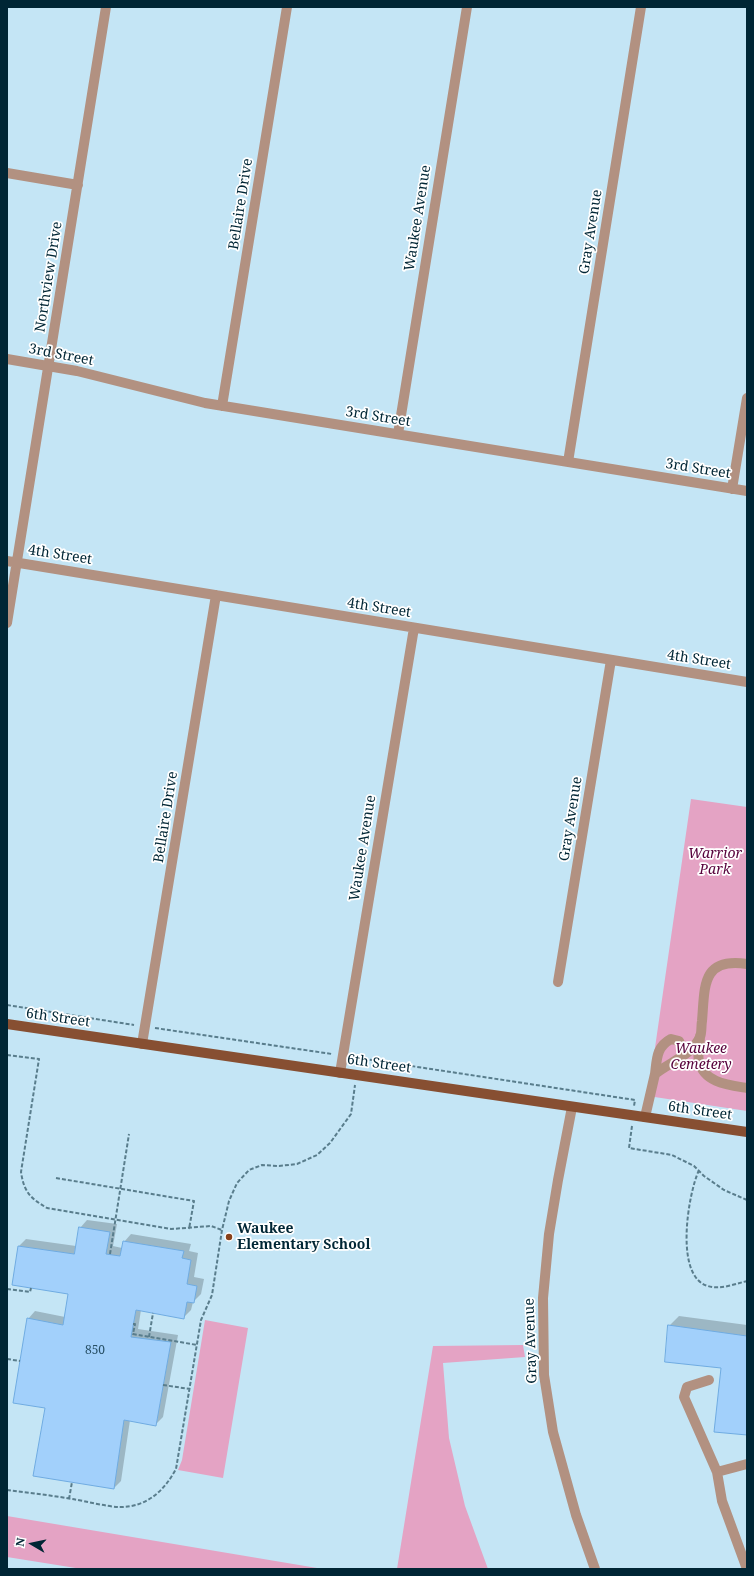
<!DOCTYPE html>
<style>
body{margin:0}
#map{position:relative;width:754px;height:1576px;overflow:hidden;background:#c4e5f5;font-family:"Noto Serif",serif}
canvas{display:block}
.frame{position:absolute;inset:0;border:8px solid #002635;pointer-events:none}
.north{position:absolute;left:12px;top:1524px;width:40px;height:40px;-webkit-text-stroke:3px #fff;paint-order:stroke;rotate:279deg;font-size:11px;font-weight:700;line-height:16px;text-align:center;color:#002635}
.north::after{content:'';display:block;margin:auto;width:14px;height:18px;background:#002635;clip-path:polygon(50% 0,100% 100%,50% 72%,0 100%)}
</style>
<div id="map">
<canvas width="754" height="1576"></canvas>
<div class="frame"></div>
<div class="north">N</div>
</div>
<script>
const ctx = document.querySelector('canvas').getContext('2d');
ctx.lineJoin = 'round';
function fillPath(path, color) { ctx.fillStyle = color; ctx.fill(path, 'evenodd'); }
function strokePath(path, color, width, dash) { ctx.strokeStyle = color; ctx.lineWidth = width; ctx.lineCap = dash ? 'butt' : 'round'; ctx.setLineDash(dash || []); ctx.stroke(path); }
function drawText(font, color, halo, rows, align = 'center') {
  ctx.font = font + ' "Noto Serif",serif'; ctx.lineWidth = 3.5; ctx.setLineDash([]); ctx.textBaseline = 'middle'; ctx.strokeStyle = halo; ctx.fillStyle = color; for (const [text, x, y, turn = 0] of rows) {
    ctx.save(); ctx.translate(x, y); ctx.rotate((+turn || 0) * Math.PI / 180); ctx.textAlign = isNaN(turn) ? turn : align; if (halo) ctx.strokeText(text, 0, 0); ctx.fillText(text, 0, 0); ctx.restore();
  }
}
fillPath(new Path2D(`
 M691,799L747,807V1111L648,1096Z
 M205,1320L248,1328L223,1478L178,1470L182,1460Z
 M523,1345L525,1357L443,1363L449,1438L465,1506L488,1569H397L433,1346Z
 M7,1516L323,1569H82L7,1557Z`), '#e4a3c4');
fillPath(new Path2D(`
 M87,1220L117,1224L113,1246L122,1248L124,1242L131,1234L191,1244L189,1251L198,1253L194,1277L204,1279L201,1294L193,1302L191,1310L184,1317L141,1310L138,1329L178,1335L163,1417L156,1424L130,1420L121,1481L114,1488L46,1407L28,1319L35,1311L65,1317L69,1294L13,1284L19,1246L26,1239L76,1246L80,1228Z
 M679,1316L747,1325V1434L722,1367L669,1326Z`), '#0003');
const building = new Path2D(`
 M79,1227L110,1232L106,1254L120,1256L123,1241L184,1251L182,1258L191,1260L187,1284L197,1286L194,1303L187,1302L184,1319L136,1310L131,1337L171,1342L156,1426L124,1420L114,1489L33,1476L45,1408L13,1403L27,1318L63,1325L68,1294L12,1285L18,1246L74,1254Z
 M668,1325L747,1336V1435L714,1432L721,1368L665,1362Z`);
fillPath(building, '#a2d0fb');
strokePath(building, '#6fabe1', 1);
strokePath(new Path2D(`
 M7,1005L134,1025
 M155,1028L332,1054
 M7,1055L39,1059L21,1172C24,1192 30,1198 47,1208L171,1229L211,1226L222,1230
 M352,1057L635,1100L634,1106
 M632,1126L629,1148L672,1155L694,1166L704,1176L724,1190L747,1200
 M699,1170C688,1194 674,1277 708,1286C720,1290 735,1284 747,1281
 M56,1178L194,1201L189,1229
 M110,1254L129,1134
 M7,1289L30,1292L31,1288
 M133,1324H135L133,1334L197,1345
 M149,1337L153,1313
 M7,1359L20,1361
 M163,1385L190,1389
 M7,1490C28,1493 50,1495 72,1499C86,1501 107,1507 120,1507C147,1507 164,1491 176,1469L201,1320L212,1295L222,1230L229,1201L237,1183L249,1170L262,1165L279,1166L297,1164L317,1155L330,1143L351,1114L355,1085
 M69,1499L72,1482`), '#597d8c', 2, [4, 2]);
strokePath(new Path2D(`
 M7,173L78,185
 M7,359L77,371L205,403L747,491
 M222,406L287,7
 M398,434L467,7
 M568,462L641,7
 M732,489L747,398
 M7,561L747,682
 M7,623L106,7
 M558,982L611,660
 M700,1036C700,1044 697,1054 699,1061C704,1083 728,1085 747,1088
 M142,1044L216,595
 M340,1073L414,628
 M655,1074C657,1059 656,1047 671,1039L679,1041L685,1054
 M572,1107L558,1180L549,1234L543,1298L544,1375L553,1432L576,1515L595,1569
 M645,1117L655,1074C670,1062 692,1055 700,1037C702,1033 701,1026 702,1021C705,987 701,957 747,964
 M709,1380L687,1387L684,1397L717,1472
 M747,1569L722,1501L717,1472L747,1464`), '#b29181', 10);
strokePath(new Path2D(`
 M7,1024L747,1132`), '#874f32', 10);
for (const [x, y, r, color] of [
 [229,1237,4,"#87411a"]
]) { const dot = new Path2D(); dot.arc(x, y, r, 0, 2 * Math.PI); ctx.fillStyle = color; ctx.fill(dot); strokePath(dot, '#fff', 1.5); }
drawText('12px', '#285066', null, [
 ["850",95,1351]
]);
drawText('14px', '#002635', '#fff', [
 ["Bellaire Drive",241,204,-81],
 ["Waukee Avenue",418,218,-81],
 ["Gray Avenue",591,232,-81],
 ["Northview Drive",49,277,-81],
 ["3rd Street",61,355,11],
 ["3rd Street",378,417,9],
 ["3rd Street",698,469,9],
 ["4th Street",60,555,9],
 ["4th Street",379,608,9],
 ["4th Street",699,660,9],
 ["Bellaire Drive",166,817,-81],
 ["Gray Avenue",571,819,-81],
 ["Waukee Avenue",363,848,-81],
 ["6th Street",58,1018,8],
 ["6th Street",379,1064,8],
 ["6th Street",700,1111,8],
 ["Gray Avenue",531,1341,-92]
]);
drawText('italic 14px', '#57013b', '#fff', [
 ["Warrior",715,854],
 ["Park",715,870],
 ["Waukee",701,1049],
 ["Cemetery",701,1065]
]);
drawText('bold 14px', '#002635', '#fff', [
 ["Waukee",237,1229],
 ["Elementary School",237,1245]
], 'left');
</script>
